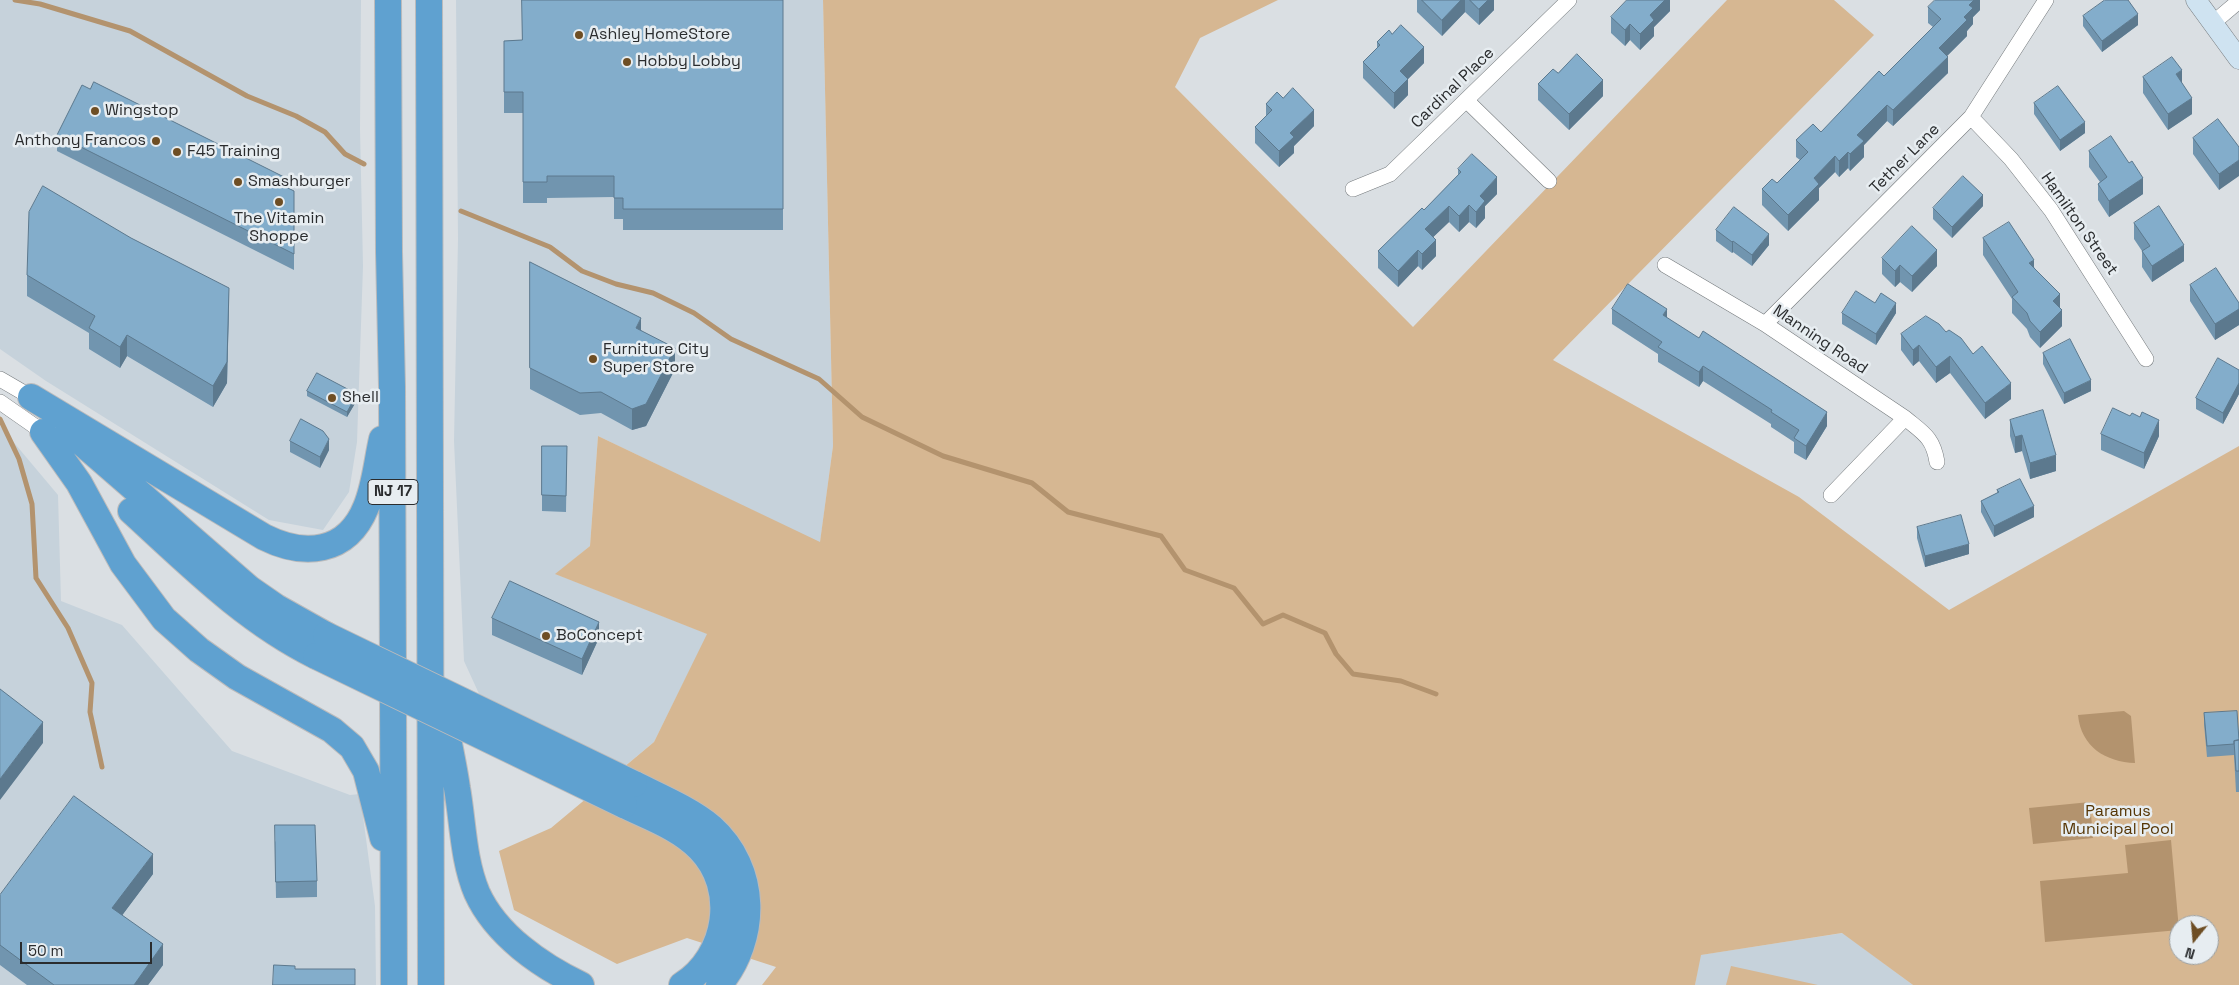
<!DOCTYPE html>
<style>
body{margin:0}
#map{position:relative;width:2239px;height:985px;overflow:hidden;background:#dadfe3;font-family:"Space Grotesk",sans-serif}
canvas{display:block}
.north{position:absolute;left:2169px;top:915px;width:50px;height:50px;box-sizing:border-box;background:#e7edf1;border:1px solid #9ba0a3;border-radius:50%;rotate:197deg;font-size:14px;font-weight:700;line-height:20px;text-align:center;color:#2a2c2e}
.north::after{content:'';display:block;margin:auto;width:18px;height:22px;background:#6e4e24;clip-path:polygon(50% 0,100% 100%,50% 72%,0 100%)}
.scale{position:absolute;left:20px;top:942px;width:132px;height:22px;box-sizing:border-box;border:2px solid #2a2c2e;border-top:0;padding-left:6px;font-size:15px;line-height:18px;white-space:nowrap;color:#2a2c2e;-webkit-text-stroke:4px #e7edf1;paint-order:stroke}
</style>
<div id="map">
<canvas width="2239" height="985"></canvas>
<div class="north">N</div>
<div class="scale">50 m</div>
</div>
<script>
const ctx = document.querySelector('canvas').getContext('2d');
ctx.lineJoin = 'round';
function fillPath(path, color) { ctx.fillStyle = color; ctx.fill(path, 'evenodd'); }
function strokePath(path, color, width, dash) { ctx.strokeStyle = color; ctx.lineWidth = width; ctx.lineCap = dash ? 'butt' : 'round'; ctx.setLineDash(dash || []); ctx.stroke(path); }
function drawText(font, color, halo, rows, align = 'center') {
  ctx.font = font + ' "Space Grotesk",sans-serif'; ctx.lineWidth = 5; ctx.setLineDash([]); ctx.textBaseline = 'middle'; ctx.strokeStyle = halo; ctx.fillStyle = color; for (const [text, x, y, turn = 0] of rows) {
    ctx.save(); ctx.translate(x, y); ctx.rotate((+turn || 0) * Math.PI / 180); ctx.textAlign = isNaN(turn) ? turn : align; if (halo) ctx.strokeText(text, 0, 0); ctx.fillText(text, 0, 0); ctx.restore();
  }
}
fillPath(new Path2D(`
 M0,0H361L360,129L363,266L357,442L349,492L323,530L269,520L46,381L0,349Z
 M456,0H823L833,446L820,543L598,436L590,546L556,574L708,634L654,742L625,766L480,696L464,661L454,441L458,239Z
 M0,426L58,495L61,601L122,625L232,751L350,795L360,794L375,906L376,985H0Z
 M1843,933L1913,985H1695L1700,955Z`), '#c6d2db');
fillPath(new Path2D(`
 M823,0H1278L1200,38L1175,87L1413,327L1727,0H1834L1874,35L1553,360L1799,497L1949,610L2239,446V985H1913L1842,933L1701,955L1695,985H762L776,967L687,938L617,964L514,910L499,851L551,828L654,742L707,634L555,574L590,546L598,436L820,542L833,446ZM2179,925H2209V955H2179Z
 M1731,966L1818,985H1726Z`), '#d6b792');
fillPath(new Path2D(`
 M2124,711L2131,716L2135,763C2106,762 2081,747 2078,715Z
 M2090,802L2093,838L2033,844L2029,808Z
 M2171,840L2179,930L2045,942L2040,881L2128,873L2125,845Z`), '#b3936e');
strokePath(new Path2D(`
 M15,0L40,4L130,31L247,96L296,116L325,132L345,154L364,164
 M461,211L550,247L582,271L616,284L653,293L694,313L731,339L819,379L862,417L943,456L1032,483L1068,512L1161,536L1185,570L1234,588L1263,624L1283,615L1325,633L1336,654L1353,674L1401,681L1436,694
 M0,419L19,459L32,504L36,578L68,628L92,683L90,712L102,767`), '#b3936e', 5);
const street = new Path2D(`
 M2213,23L2239,1
 M1466,100L1549,181
 M1971,117L2011,159L2051,210L2146,359
 M1353,189L1390,174L1569,0
 M1665,265L1765,324L1905,418C1923,433 1933,437 1937,462
 M1765,324L1971,117L2046,0
 M0,379L31,397
 M0,402L43,432
 M1831,495L1905,418`);
const secondary = new Path2D(`
 M2196,0L2239,59`);
const highway = new Path2D(`
 M388,0L389,252L392,387L394,985
 M429,0L431,985
 M31,397L264,537C304,557 347,554 366,507C375,486 377,461 382,439
 M68,431L250,589L276,607L326,635
 M43,432L79,483L123,564L164,619L199,650L237,677L332,730L352,747L366,771L383,838
 M131,511C188,563 245,621 316,656
 M442,709C447,735 453,761 457,788C463,822 463,860 477,893C496,935 541,966 581,985
 M634,784C660,797 689,809 711,827C758,869 758,938 719,985
 M624,805C649,817 680,828 700,849C738,888 728,956 682,985`);
strokePath(street, '#757a7d', 16);
strokePath(secondary, '#757a7d', 21);
strokePath(highway, '#bbbbbc', 28);
strokePath(street, '#fff', 15);
strokePath(secondary, '#cfe3f1', 20);
strokePath(highway, '#5fa1d0', 26);
const highwayBridge = new Path2D(`
 M326,635L634,784
 M316,656L624,805`);
strokePath(highwayBridge, '#bbbbbc', 28, []);
strokePath(highwayBridge, '#5fa1d0', 26);
fillPath(new Path2D(`
 M783,0V230H623V219H614V197L547,198V203H523V113H504V41L522,40Z
 M1417,0H1494V10L1479,25L1465,12L1442,36L1417,12Z
 M1670,0V11L1654,27V36L1640,50L1630,40L1625,46L1611,33V17Z
 M1980,0V10L1973,17V24L1967,31V36L1947,56L1948,73L1893,126L1887,121L1864,145V157L1850,171L1848,168L1839,177L1835,172L1819,188V200L1788,231L1762,205V189L1777,183L1800,160L1796,157V140L1821,132L1884,76L1933,27L1928,23V7Z
 M2083,16L2138,25L2102,52L2083,26Z
 M1377,42L1424,63L1408,79V95L1394,109L1363,78V62L1377,48Z
 M1558,73L1603,96L1569,130L1538,100V84Z
 M2143,77L2182,83L2192,114L2168,130L2143,93Z
 M1283,98L1314,126L1294,146V153L1279,167L1255,143V127L1266,116V104Z
 M2034,103L2085,133L2060,151L2034,114Z
 M57,135L294,191V270L57,151Z
 M2193,138L2239,147L2219,190L2193,154Z
 M2089,151L2129,163L2143,194L2109,217L2098,200V184L2100,182L2089,167Z
 M1458,169L1497,194L1485,206V218L1476,228L1469,222L1459,232L1449,222L1433,237L1436,256L1422,270L1418,266L1398,287L1378,268V251L1424,210L1458,175Z
 M1983,206L1952,238L1933,219V208Z
 M2134,223L2184,261L2152,282L2142,267V251L2134,239Z
 M1716,230L1769,245L1752,266L1733,252L1732,253L1716,241Z
 M1983,238L2034,267L2060,308L2062,326L2040,348L2030,337L2027,329L2012,313V299L1983,255Z
 M1882,258L1937,266L1912,292L1900,282L1895,287L1882,274Z
 M530,262L641,330L675,369L646,426L632,430L601,413L580,415L530,389Z
 M27,275L229,310L227,383L213,407L127,356L120,368L89,349V333L27,296Z
 M2190,285L2239,303V325L2215,340L2190,301Z
 M1875,303L1896,313L1876,345L1842,324V313Z
 M1612,309L1667,318L1827,426L1806,460L1794,453V442L1771,427V424L1703,381L1699,387L1658,362V354L1612,324Z
 M1946,332L1973,354L2011,399L1985,419L1950,373L1936,383L1919,361L1913,366L1901,350V334Z
 M2043,353L2091,391L2064,404L2043,364Z
 M2239,370V394L2223,424L2196,409V398Z
 M307,391L357,400L347,417L307,396Z
 M2010,420L2056,471L2030,479L2022,451L2015,453L2010,436Z
 M2101,434L2159,436L2144,469L2101,450Z
 M290,441L329,450L320,468L290,452Z
 M542,446H567L566,512L542,511Z
 M1997,490L2034,517L1994,537L1981,512V501L1997,493Z
 M1917,527L1969,554L1925,567L1917,538Z
 M492,618L599,638L582,675L492,635Z
 M2204,713L2239,734V792H2236L2234,755L2207,757L2204,724Z
 M275,841L317,881V897L276,898Z
 M153,874L122,915L163,965L148,985H27L0,965V895Z`), '#7195af');
fillPath(new Path2D(`
 M1461,0H1465V12L1442,36V20Z
 M1488,0H1494V10L1479,25V9Z
 M1665,0H1670V11L1654,27V36L1640,50V34L1650,15Z
 M1974,0H1980V10L1973,17V24L1967,31V36L1939,64V48L1964,17L1969,5Z
 M2138,14V25L2102,52V41Z
 M1630,24V40L1625,46V30Z
 M1424,47V63L1408,79V95L1394,109V93L1400,71Z
 M1948,57V73L1893,126V110Z
 M2182,70V86L2176,74Z
 M1603,80V96L1569,130V114Z
 M2192,98V114L2168,130V114Z
 M1887,105V121L1864,145V157L1850,171V154L1857,135Z
 M1314,110V126L1294,146V153L1279,167V151L1290,133Z
 M2085,122V133L2060,151V140Z
 M1848,152V168L1839,177V161Z
 M1835,156V172L1819,188V200L1788,231V215L1814,178Z
 M2239,160V176L2219,190V174Z
 M1497,177V194L1485,206V218L1476,228V212L1480,196Z
 M2143,178V194L2109,217V201Z
 M290,180V196L286,187Z
 M1983,195V206L1952,238V227Z
 M1469,205V222L1459,232V216Z
 M1449,206V222L1425,245V229Z
 M1769,234V245L1752,266V255Z
 M1436,240V256L1422,270V254Z
 M1733,241V252L1732,253V242Z
 M2184,245V261L2152,282V266Z
 M1418,250V266L1398,287V271Z
 M1937,250V266L1912,292V276Z
 M2034,260V276L2029,263Z
 M1900,265V282L1895,287V271Z
 M229,288L227,383L213,407V386Z
 M2060,294V310L2053,301Z
 M1896,303V313L1876,345V334Z
 M1667,309V324L1663,315Z
 M2239,309V325L2215,340V324Z
 M2062,310V326L2040,348V332Z
 M641,318V339L636,328Z
 M127,335V356L120,368V347Z
 M1919,345V361L1913,366V350Z
 M675,348V369L646,426L632,430V409Z
 M1950,356V373L1936,383V367Z
 M1703,366V381L1699,387V372Z
 M2091,380V391L2064,404V393Z
 M2011,383V399L1985,419V403Z
 M2239,383V394L2223,424V413Z
 M357,394V400L347,417V412Z
 M1827,412V426L1806,460V446Z
 M2159,420V436L2144,469V453Z
 M2022,435V451L2015,453V437Z
 M329,439V450L320,468V457Z
 M2056,455V471L2030,479V463Z
 M2034,506V517L1994,537V526Z
 M1969,544V554L1925,567V556Z
 M599,622V638L582,675V659Z
 M43,722V743L0,800V779Z
 M153,854V874L112,929V908Z
 M163,944V965L148,985H134Z`), '#5c798e');
const building = new Path2D(`
 M522,0H783V209H623V198H614V176H547V182H523V92H504V41L522,40Z
 M1422,0H1461L1442,20Z
 M1470,0H1488L1479,9Z
 M1627,0H1665L1650,15L1654,20L1640,34L1630,24L1625,30L1611,17Z
 M1935,0H1974L1969,5L1973,8L1964,17L1967,20L1939,48L1948,57L1893,110L1887,105L1857,135L1864,141L1850,154L1848,152L1839,161L1835,156L1814,178L1819,184L1788,215L1762,189L1772,179L1777,183L1808,152L1796,140L1813,124L1821,132L1879,71L1884,76L1941,19L1928,7Z
 M2105,0H2128L2138,14L2102,41L2083,16Z
 M1401,25L1424,47L1400,71L1408,79L1394,93L1363,62L1380,45L1377,42L1389,30L1392,34Z
 M1577,54L1603,80L1569,114L1538,84L1553,69L1558,73Z
 M2172,57L2182,70L2176,74L2192,98L2168,114L2143,77Z
 M94,82L290,180L286,187L294,191V254L57,135L82,85L90,89Z
 M2058,86L2085,122L2060,140L2034,103Z
 M1293,88L1314,110L1290,133L1294,137L1279,151L1255,127L1272,110L1266,104L1277,92L1283,98Z
 M2218,119L2239,147V160L2219,174L2193,138Z
 M2111,136L2129,163L2132,161L2143,178L2109,201L2098,184L2107,177L2089,151Z
 M1472,154L1497,177L1480,196L1485,201L1476,212L1469,205L1459,216L1449,206L1425,229L1436,240L1422,254L1418,250L1398,271L1378,251L1422,208L1424,210L1461,172L1458,169Z
 M1963,176L1983,195L1952,227L1933,208Z
 M43,186L131,238L229,288L227,362L213,386L127,335L120,347L89,328L95,316L27,275L29,212Z
 M2159,206L2184,245L2152,266L2142,251L2150,246L2134,223Z
 M1734,207L1769,234L1752,255L1733,241L1732,242L1716,230Z
 M2009,222L2034,260L2029,263L2060,294L2053,301L2062,310L2040,332L2030,321L2027,313L2012,297L2018,292L1983,238Z
 M1912,226L1937,250L1912,276L1900,265L1895,271L1882,258Z
 M530,262L641,318L636,328L675,348L646,404L632,409L601,392L580,393L530,368Z
 M2216,268L2239,303V309L2215,324L2190,285Z
 M1628,284L1667,309L1663,315L1699,338L1703,331L1827,412L1806,446L1794,438L1799,430L1771,412L1772,410L1703,366L1699,372L1658,347L1662,342L1612,309Z
 M1856,291L1875,303L1881,293L1896,303L1876,334L1842,313Z
 M1926,316L1939,324L1946,332L1949,330L1961,338L1973,354L1982,346L2011,383L1985,403L1950,356L1936,367L1919,345L1913,350L1901,334Z
 M2070,339L2091,380L2064,393L2043,353Z
 M2218,358L2239,370V383L2223,413L2196,398Z
 M317,373L357,394L347,412L307,391Z
 M2113,408L2130,416L2132,413L2140,417L2142,412L2159,420L2144,453L2101,434Z
 M2043,410L2056,455L2030,463L2022,435L2015,437L2010,420Z
 M301,419L323,431L329,439L320,457L290,441Z
 M542,446H567L566,496L542,495Z
 M2020,479L2034,506L1994,526L1981,501L1999,492L1997,490Z
 M1961,515L1969,544L1925,556L1917,527Z
 M510,581L599,622L582,659L492,618Z
 M0,689L43,722L0,779Z
 M2237,711L2239,740L2234,741V744L2207,746L2204,713Z
 M2239,740V771H2236L2234,741Z
 M74,796L153,854L112,908L163,944L134,985H54L0,945V895Z
 M275,825H315L317,881L276,882Z
 M274,965L295,966V969H355V985H273Z`);
fillPath(building, '#83adcb');
strokePath(building, '#5c798e', 1);
for (const [x, y, r, color] of [
 [579,35,5,"#6e4e24"],
 [627,62,5,"#6e4e24"],
 [95,111,5,"#6e4e24"],
 [156,141,5,"#6e4e24"],
 [177,152,5,"#6e4e24"],
 [238,182,5,"#6e4e24"],
 [279,202,5,"#6e4e24"],
 [593,359,5,"#6e4e24"],
 [332,398,5,"#6e4e24"],
 [546,636,5,"#6e4e24"]
]) { const dot = new Path2D(); dot.arc(x, y, r, 0, 2 * Math.PI); ctx.fillStyle = color; ctx.fill(dot); strokePath(dot, '#e7edf1', 2); }
for (const [x, y, w] of [
 [393,492,50]
]) { const box = new Path2D(); box.roundRect(x - w / 2, y - 12.5, w, 25, 4); ctx.fillStyle = '#e7edf1'; ctx.fill(box); strokePath(box, '#2a2c2e', 1); }
drawText('bold 15px', '#2a2c2e', null, [
 ["NJ 17",393,492]
]);
drawText('16px', '#2a2c2e', '#e7edf1', [
 ["Ashley HomeStore",589,35],
 ["Hobby Lobby",637,62],
 ["Wingstop",105,111],
 ["Anthony Francos",146,141,"right"],
 ["F45 Training",187,152],
 ["Smashburger",248,182],
 ["The Vitamin",279,219,"center"],
 ["Shoppe",279,237,"center"],
 ["Furniture City",603,350],
 ["Super Store",603,368],
 ["Shell",342,398],
 ["BoConcept",556,636]
], 'left');
drawText('16px', '#2a2c2e', '#e7edf1', [
 ["Cardinal Place",1453,88,-44],
 ["Tether Lane",1905,159,-45],
 ["Hamilton Street",2079,224,55],
 ["Manning Road",1820,340,34]
]);
drawText('16px', '#553504', '#e7edf1', [
 ["Paramus",2118,812],
 ["Municipal Pool",2118,830]
]);
</script>
